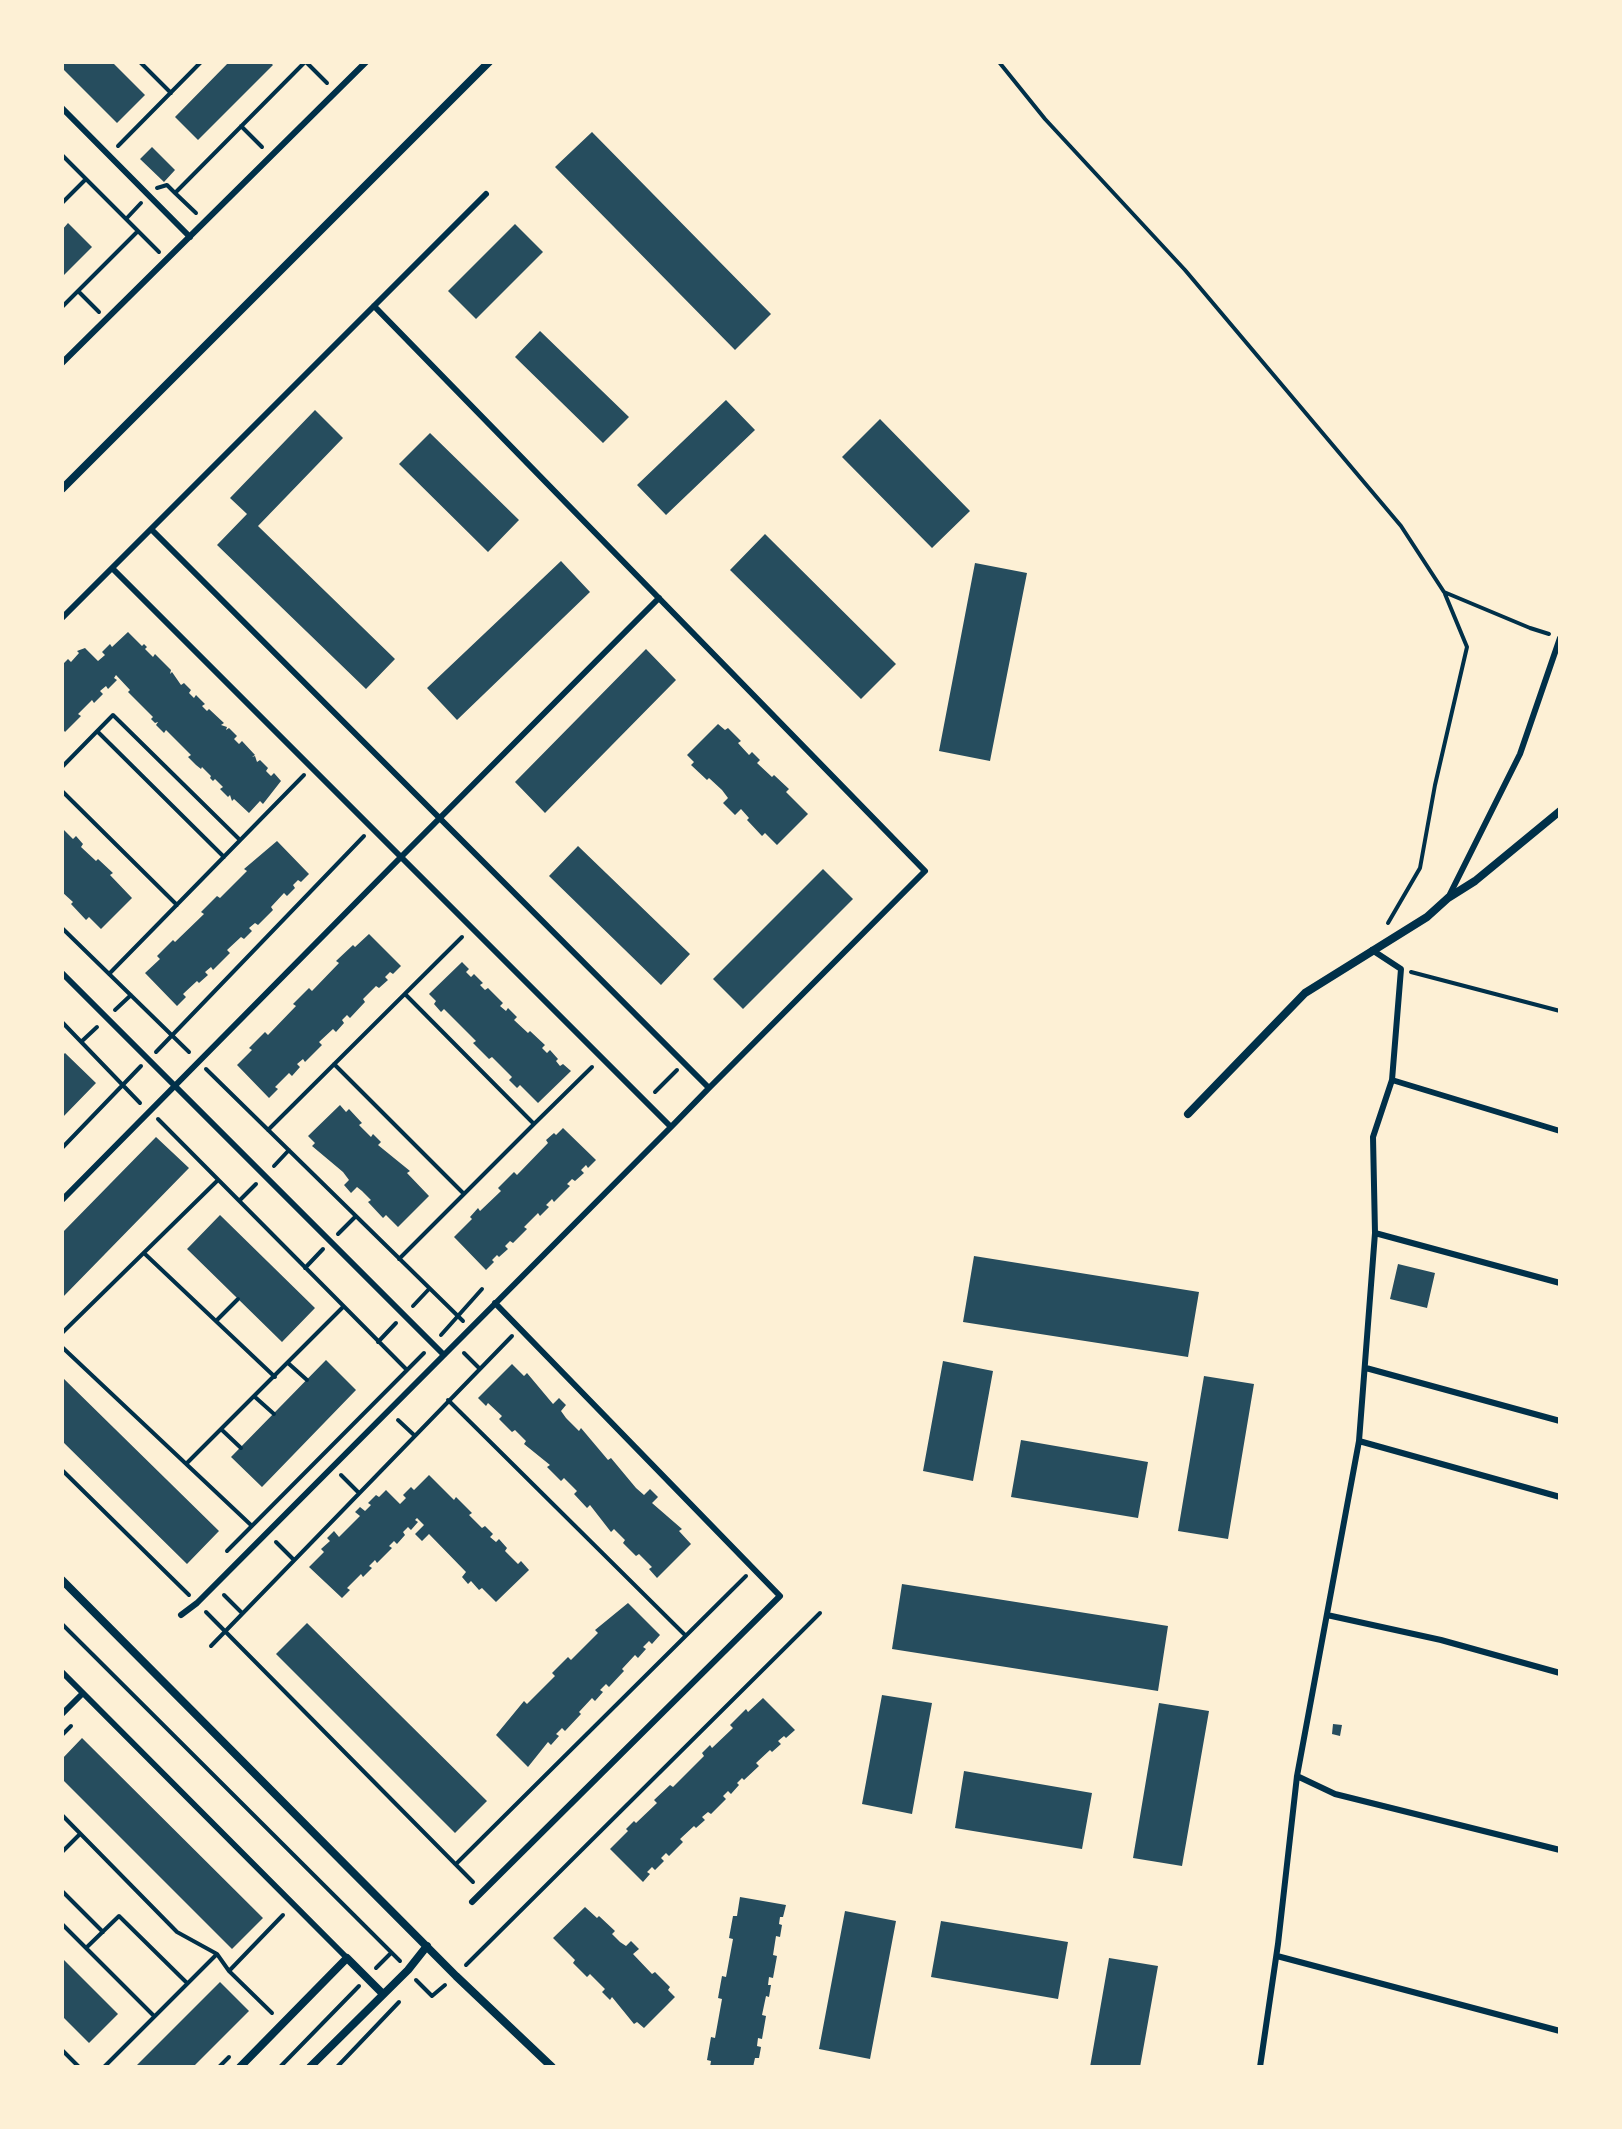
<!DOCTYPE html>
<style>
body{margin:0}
#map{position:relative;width:1622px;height:2129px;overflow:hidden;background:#fdf0d5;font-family:"Open Sans",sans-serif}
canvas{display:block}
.frame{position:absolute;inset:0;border:64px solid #fdf0d5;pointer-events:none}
</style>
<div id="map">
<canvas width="1622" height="2129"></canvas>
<div class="frame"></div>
</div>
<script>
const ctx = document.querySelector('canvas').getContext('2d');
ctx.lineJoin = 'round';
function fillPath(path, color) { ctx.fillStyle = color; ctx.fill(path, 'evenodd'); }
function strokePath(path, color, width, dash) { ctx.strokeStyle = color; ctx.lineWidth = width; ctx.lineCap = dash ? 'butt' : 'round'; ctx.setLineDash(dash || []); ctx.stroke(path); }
fillPath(new Path2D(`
 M62,62H112L145,95L117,123L62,68Z
 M229,62H270L273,65L198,140L175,117Z
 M592,132L771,314L735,350L555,167Z
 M152,147L175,170L164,182L140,159Z
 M68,223L92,247L62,277V230Z
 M515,224L543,252L476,319L448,291Z
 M540,331L629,417L603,443L515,357Z
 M726,400L755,430L666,515L637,485Z
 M315,410L343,438L258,526L395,659L366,689L217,545L247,514L230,498Z
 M880,419L970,511L932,548L842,457Z
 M430,433L519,520L488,552L399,464Z
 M765,534L896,664L861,699L730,570Z
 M561,561L590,592L457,720L427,688Z
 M975,563L1027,573L990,761L939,751Z
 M128,632L142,646L144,644L147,647L145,649L153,657L155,654L171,670L170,674L172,672L181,685L184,683L191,690L189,693L194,698L196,695L205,704L202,706L207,711L209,709L224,723L221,725L227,727L226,730L229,728L237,736L234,739L239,744L242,741L255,755L252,757L255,756L257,762L260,760L268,768L266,771L271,776L274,773L281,781L263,804L260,801L249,813L234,799L232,801L230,795L228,797L220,789L223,787L215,779L213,781L210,778L211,776L202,767L201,769L196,765L188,757L191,755L166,730L164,733L156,725L158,722L155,723L151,719L153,717L128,692L130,690L116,675L114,678L117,680L108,689L106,686L100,691L103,694L94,703L92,700L78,714L81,716L65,732L62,728V665L68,659L71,662L79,653L77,651L85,648L98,661L105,655L102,652L110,644L112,647Z
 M646,649L676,680L545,813L515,782Z
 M718,724L725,730L728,728L741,741L738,743L749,755L752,752L760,760L757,763L772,777L774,775L789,789L786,792L808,814L777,845L765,833L762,836L747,820L749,818L741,809L735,815L723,803L728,798L722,790L709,778L707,780L691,765L694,762L687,755Z
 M62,828L73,839L76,836L83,844L81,847L96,861L98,859L113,873L110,875L132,898L101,929L89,917L86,920L71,904L73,902L62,892Z
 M277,841L309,874L301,882L298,880L293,885L295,888L287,896L284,893L271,907L273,910L258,925L255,923L249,928L252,931L244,939L241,937L227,950L230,953L213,970L211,967L205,972L208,975L199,983L197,981L183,994L186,997L177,1006L145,973L160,959L157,956L173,940L175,942L204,914L201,912L217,896L220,898L247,871L244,869Z
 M578,846L690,954L661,985L549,876Z
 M823,869L853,899L743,1009L713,979Z
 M369,934L401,966L393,974L390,972L385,977L388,980L379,988L376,986L363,999L365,1002L350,1018L347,1015L342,1020L344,1023L336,1032L333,1029L319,1042L322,1045L305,1062L303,1059L297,1064L300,1067L292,1076L289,1073L275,1087L278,1089L269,1098L237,1065L252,1050L249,1048L265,1032L268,1035L296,1006L293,1004L309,988L312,991L339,963L336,961L353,945L355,947Z
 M462,962L469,969L466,972L471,977L474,974L483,983L480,985L485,990L488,988L503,1003L500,1006L506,1011L508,1008L517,1017L514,1020L528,1033L530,1031L545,1045L542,1048L547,1053L550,1050L558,1059L556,1061L560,1066L563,1064L571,1071L538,1103L520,1085L517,1088L509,1080L512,1077L492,1057L489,1059L473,1043L476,1041L444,1009L441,1012L434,1004L436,1001L429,994Z
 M65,1053L96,1083L62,1118V1056Z
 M340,1105L346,1112L349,1109L362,1123L359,1125L371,1137L373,1134L381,1142L378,1145L410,1171L407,1173L429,1196L398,1227L386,1215L383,1218L368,1202L371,1200L362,1191L357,1187L351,1193L344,1185L349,1180L343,1172L312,1146L315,1143L308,1136Z
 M563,1128L596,1160L588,1168L586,1165L581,1170L584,1173L575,1181L572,1179L567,1184L570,1186L554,1202L552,1199L546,1205L549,1207L540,1216L538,1213L524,1227L527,1229L513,1243L510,1241L505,1246L508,1249L499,1257L497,1255L492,1260L494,1262L486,1270L454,1237L472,1219L470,1217L478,1208L480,1211L501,1191L498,1188L514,1172L517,1175L548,1143L546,1140L554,1133L556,1135Z
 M156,1137L189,1168L62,1298V1233Z
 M220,1215L315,1308L282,1342L187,1249Z
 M974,1256L1199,1292L1188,1357L963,1322Z
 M1398,1264L1435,1273L1427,1308L1390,1299Z
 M326,1360L356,1390L262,1487L231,1457Z
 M943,1361L993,1371L973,1481L923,1471Z
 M512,1364L524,1376L527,1373L553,1404L559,1398L566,1405L561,1411L566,1418L579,1431L581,1428L608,1460L611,1458L636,1488L644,1495L650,1489L658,1497L652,1503L682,1529L679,1531L691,1544L657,1578L649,1569L652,1567L639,1554L636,1556L623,1543L625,1540L614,1529L611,1532L590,1505L587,1508L574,1494L577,1491L564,1478L561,1481L547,1467L550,1465L524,1444L526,1441L515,1430L512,1432L499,1419L502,1416L488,1403L486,1406L478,1398Z
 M1204,1376L1254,1384L1228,1539L1178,1531Z
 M62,1377L219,1531L187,1564L62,1441Z
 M1021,1440L1148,1462L1138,1518L1011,1497Z
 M429,1475L454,1500L456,1497L472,1513L469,1515L482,1528L485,1526L493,1534L490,1537L496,1542L499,1539L507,1548L505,1551L518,1564L521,1561L529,1570L496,1602L482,1588L479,1590L471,1581L468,1584L462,1577L466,1572L429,1534L422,1541L415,1534L424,1525L417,1518L415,1520L418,1522L411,1530L408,1527L403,1532L405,1535L397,1544L394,1541L389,1546L392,1548L377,1563L375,1560L369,1566L372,1568L363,1577L361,1574L347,1588L350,1590L342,1598L309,1567L324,1552L321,1549L330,1541L327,1538L334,1531L339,1537L360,1516L355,1512L360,1507L365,1511L371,1505L368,1503L376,1495L379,1497L386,1490L400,1504L406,1498L403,1495L411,1487L414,1490Z
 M902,1584L1168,1626L1158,1691L892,1649Z
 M628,1603L660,1635L652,1644L649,1641L643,1647L646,1649L638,1658L635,1655L622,1669L624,1671L609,1687L606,1684L600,1690L603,1692L595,1701L592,1698L579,1712L581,1714L565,1731L562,1728L556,1734L559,1736L551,1745L548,1742L528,1767L496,1735L524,1701L527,1704L555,1676L552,1673L568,1657L571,1660L598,1633L595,1630Z
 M307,1623L487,1801L455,1833L276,1654Z
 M882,1695L932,1703L912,1814L862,1804Z
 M763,1698L795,1730L786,1738L784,1736L778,1741L781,1744L772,1752L770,1750L756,1763L759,1766L744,1780L742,1778L737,1783L739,1785L731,1794L728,1791L723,1796L726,1799L711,1814L708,1812L702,1817L705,1820L696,1828L694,1826L680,1839L683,1842L669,1856L666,1853L661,1858L664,1861L655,1870L652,1867L647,1872L650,1874L643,1882L610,1849L628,1831L626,1829L634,1821L636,1823L657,1803L654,1800L670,1785L673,1787L704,1756L702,1753L710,1745L712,1748L733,1728L730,1725L746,1709L748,1712Z
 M1159,1703L1209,1711L1182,1866L1133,1858Z
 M1333,1724L1342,1725L1340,1736L1332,1734Z
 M82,1738L263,1918L232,1949L62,1779V1759Z
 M964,1771L1092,1793L1082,1849L955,1828Z
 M740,1897L786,1905L783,1917H780L779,1924L782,1925L780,1937L776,1936L773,1955L777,1956L773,1978L769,1977L768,1985H771L769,1997L766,1996L762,2015L766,2016L762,2039L758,2038L757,2046L761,2047L759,2058H755L753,2067H710L711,2061L707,2060L711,2037L715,2038L722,1999L718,1998L722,1976L726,1977L733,1939L729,1938L733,1916H737Z
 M585,1907L597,1918L599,1916L615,1931L612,1934L620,1942L626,1946L631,1941L639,1949L633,1954L652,1974L655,1972L670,1987L668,1990L675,1997L644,2028L637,2022L634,2024L612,1997L610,2000L602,1992L605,1989L590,1974L587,1977L573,1963L575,1960L553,1938Z
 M845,1911L896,1921L870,2059L819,2049Z
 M941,1921L1068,1942L1058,1999L931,1977Z
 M62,1958L118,2014L89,2043L62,2016Z
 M1109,1958L1158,1966L1140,2067H1090Z
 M220,1982L249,2011L193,2067H135Z`), '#264d5e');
strokePath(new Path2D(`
 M140,62L171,93
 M306,62L327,83
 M999,62L1045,119L1185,270L1401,526L1444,592L1530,628L1549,634
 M241,126L262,147
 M118,146L201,62
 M62,155L159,252
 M157,188L167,185L175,193
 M62,203L86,179
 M196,213L175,193L305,62
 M126,219L141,203
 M78,291L99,312
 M62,307L138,231
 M98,732L224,857
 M62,767L113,715L240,840
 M62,791L177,905
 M1388,923L1420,868L1435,785L1467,647L1445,594
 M62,928L189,1052
 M1411,972L1560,1011
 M109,974L304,775
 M405,994L534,1124L464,1194
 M115,1010L131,995
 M62,1022L140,1103
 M81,1042L97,1027
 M156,1052L364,836
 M334,1064L464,1194L399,1259
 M206,1069L463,1321
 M655,1092L677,1070
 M158,1119L407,1370
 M534,1124L592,1067
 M268,1130L462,937
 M62,1148L141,1066
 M274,1166L289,1150
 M240,1200L256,1184
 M338,1234L356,1216
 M145,1254L275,1377
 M305,1268L323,1249
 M413,1306L429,1289
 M216,1321L238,1299
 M62,1333L217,1181
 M441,1335L482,1289
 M378,1342L396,1323
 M62,1347L252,1526
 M464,1353L479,1368
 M288,1363L307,1380
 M255,1397L274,1414
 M448,1400L685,1635
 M398,1420L414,1435
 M222,1430L241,1448
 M187,1463L343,1307
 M62,1470L189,1595
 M341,1475L359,1493
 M276,1542L294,1560
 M227,1551L424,1353
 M224,1595L242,1613
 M206,1612L473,1882
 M62,1624L400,1961
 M211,1646L512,1336
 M62,1735L71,1726
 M62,1815L177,1932L217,1954L104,2067
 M62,1852L80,1834
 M456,1864L746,1576
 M62,1891L103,1932
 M62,1924L154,2016
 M86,1948L119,1916L187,1983
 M217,1954L229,1971L272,2013
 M466,1965L820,1613
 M376,1968L391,1953
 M229,1971L283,1915
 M416,1980L432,1996L445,1985
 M62,2050L79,2067
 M219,2067L229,2057
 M280,2067L359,1986
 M337,2067L399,2002`), '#003049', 4);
strokePath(new Path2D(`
 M62,108L190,237
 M374,306L925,871L709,1088
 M62,363L366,62
 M151,529L709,1088L671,1127L401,857L659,598
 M62,618L486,194
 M1448,898L1520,754L1560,638
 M62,973L444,1355
 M1392,1080L1560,1131
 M62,1200L401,857L112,568
 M1375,1233L1560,1283
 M1366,1368L1560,1421
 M1359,1441L1560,1497
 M181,1615L197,1603L671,1127
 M1327,1615L1441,1640L1560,1673
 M62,1672L347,1958
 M62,1714L83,1693
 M1297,1776L1335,1794L1560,1850
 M472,1902L780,1596L495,1303
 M1277,1956L1560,2031
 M1260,2067L1278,1944L1297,1776L1359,1441L1375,1233L1373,1137L1392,1080L1401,969L1372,950`), '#003049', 6);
strokePath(new Path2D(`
 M62,489L489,62
 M1188,1114L1305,993L1427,917L1448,898L1475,881L1560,811
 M62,1580L456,1976L552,2067
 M240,2067L347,1958L383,1994
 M310,2067L408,1970L427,1946`), '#003049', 8);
</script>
